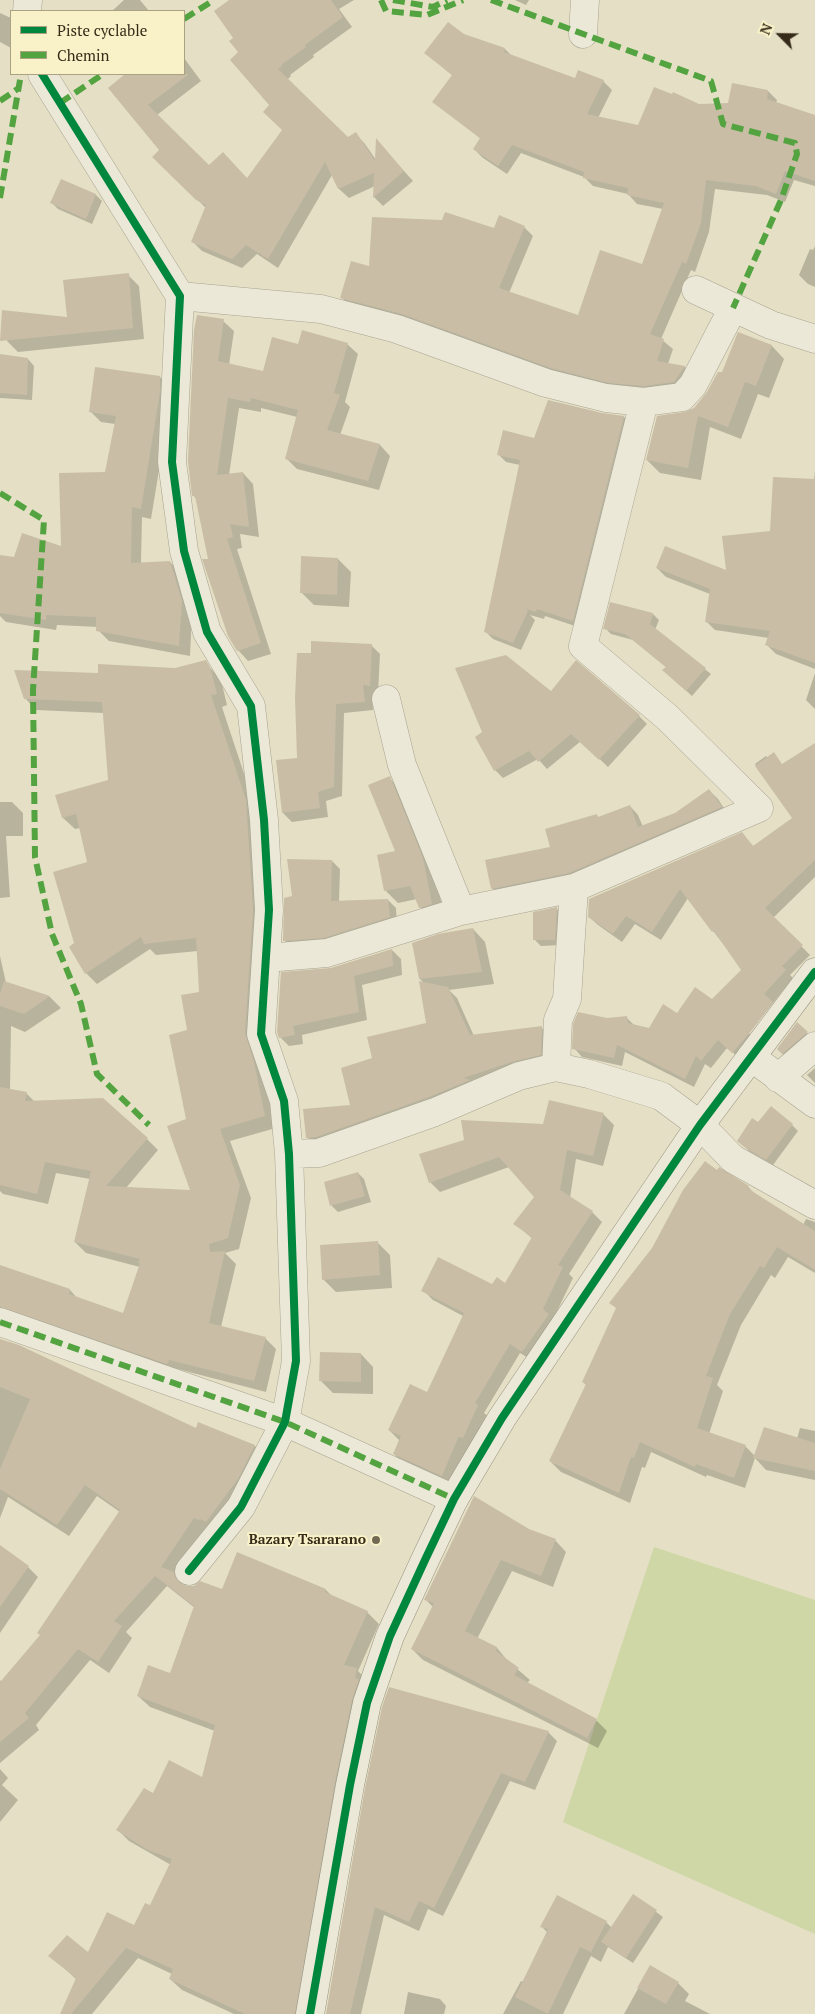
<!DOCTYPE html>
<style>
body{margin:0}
#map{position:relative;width:815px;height:2014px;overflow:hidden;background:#e5e0c5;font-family:"PT Serif",serif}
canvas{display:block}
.legend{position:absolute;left:10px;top:10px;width:175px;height:65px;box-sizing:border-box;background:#f9f2c8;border:1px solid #aba282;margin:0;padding:6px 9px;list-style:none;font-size:15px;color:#362b19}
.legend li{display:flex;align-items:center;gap:10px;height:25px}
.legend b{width:25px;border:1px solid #aba282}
.north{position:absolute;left:755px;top:10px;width:50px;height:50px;-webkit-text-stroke:4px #f9f2c8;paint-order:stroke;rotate:293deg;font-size:14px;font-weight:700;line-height:20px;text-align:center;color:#362b19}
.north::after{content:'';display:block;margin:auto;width:18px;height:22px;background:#362b19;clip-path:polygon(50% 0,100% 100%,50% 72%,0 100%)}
</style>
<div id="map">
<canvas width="815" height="2014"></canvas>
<ul class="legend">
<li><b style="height:6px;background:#00873e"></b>Piste cyclable</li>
<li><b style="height:6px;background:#53a440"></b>Chemin</li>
</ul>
<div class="north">N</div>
</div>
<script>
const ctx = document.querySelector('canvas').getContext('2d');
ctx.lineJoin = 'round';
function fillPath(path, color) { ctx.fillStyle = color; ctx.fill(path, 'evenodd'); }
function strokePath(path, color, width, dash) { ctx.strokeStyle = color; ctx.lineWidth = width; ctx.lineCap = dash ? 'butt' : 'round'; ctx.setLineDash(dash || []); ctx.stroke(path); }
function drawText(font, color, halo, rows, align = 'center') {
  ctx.font = font + ' "PT Serif",serif'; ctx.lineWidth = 4; ctx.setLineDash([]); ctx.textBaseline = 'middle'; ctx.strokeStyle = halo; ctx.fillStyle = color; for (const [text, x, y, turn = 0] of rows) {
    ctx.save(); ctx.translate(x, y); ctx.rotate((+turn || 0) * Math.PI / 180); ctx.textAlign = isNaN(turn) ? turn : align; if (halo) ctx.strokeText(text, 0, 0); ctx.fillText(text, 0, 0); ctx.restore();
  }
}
fillPath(new Path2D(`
 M654,1547L815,1600V1934L563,1822Z`), '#cfd7a6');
fillPath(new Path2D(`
 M124,0H140L149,11H112Z
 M231,0H354L339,9L352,27L313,55L314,57L290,75L291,76L287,80L348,139L356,134L365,144L376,160L377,141L413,181L383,206L374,197L375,186L349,198L339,189L332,175L278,268L257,254L242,268L202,251L192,241L206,208L154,157L161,150L110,89L127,74H184V58L201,81L157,115L209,167L248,179L283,130L240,52L235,38Z
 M515,0H529L526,5Z
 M0,13L11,18V48L0,42Z
 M464,35L505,49L512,56L576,79L603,81L612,90L598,118L638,126L699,105L729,104L768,91L777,100L776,103L815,116V186L794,180L785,202L767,195L715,189L709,232L695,272L691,270L661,339L673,349L668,364L685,367L694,376L654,395L561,377L351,307L342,298L370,267L494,229L524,227L533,236L509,293L578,317L643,266L663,209L637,204L628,194L593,186L584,177L521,153L507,174L483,158L474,149L481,139L434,102L453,76L426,53Z
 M96,195L102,201L92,224L58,209L52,203Z
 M815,246V287L808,284L799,275L810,249L813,250Z
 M128,275L139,286L144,339L18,352L7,341L17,313L68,319Z
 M223,321L234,331L229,365L264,372L299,345L347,344L358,354L345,402L350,407L340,435L380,445L390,456L379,490L297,469L287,459L297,417L261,408V412L239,408L229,475L243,473L253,484L259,537L240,534L242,548L237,549L271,654L248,661L238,650L210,560L197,500L194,496Z
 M739,333L772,346L784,359L769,398L758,394L741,439L710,427L701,480L660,473L647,460L684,414L694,409L722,374Z
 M28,359L34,366L32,400L0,398V362Z
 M160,377L171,388L170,403L151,519L142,517L141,563L170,562L181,573L192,613L190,656L109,641L98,630V627L57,625L56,630L6,622L0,616V557L15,558L62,548L106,473L115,424L101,422L90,411Z
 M602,414L624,417L631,424L581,628L545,616L544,619L530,615L535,620L521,650L493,639L485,631L520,465L506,462L498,454Z
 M815,471V669L776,654L767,645L769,638L715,630L706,621L710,594L666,577L657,568L727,572L772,532L814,480Z
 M338,559L351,572L349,607L314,605L301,592Z
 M653,614L659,620L655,630L711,674L692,696L670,676L667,668L633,640L611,634L605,628Z
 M371,645L380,654L378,694H372L373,710L344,713L342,796L326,801L328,817L292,822L283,813L277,761L299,759L312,654Z
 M205,662L221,680L227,705L222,707L257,813L265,1074L276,1128L230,1141L251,1198L239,1249L225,1253L236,1264L221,1327L265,1338L276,1349L266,1392L0,1323V1266L70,1290L77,1298L123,1314L140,1267L86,1253L75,1242L90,1179L56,1173L48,1204L3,1194L0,1191V956L6,983L50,997L61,1008L25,1032L11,1026L10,1090L26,1093L35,1102L147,1139L158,1150L126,1188L192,1191L188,1119V1030L200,993L198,951L156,955L150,949L97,984L86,973L76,944L89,863L80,828L75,829L63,818L56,796L109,781L104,713L36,710L25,698L99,674L176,669Z
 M815,673V709L806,700Z
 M552,693L639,716L647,724L608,767L581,741L547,769L538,759L503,778L495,770Z
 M766,756L815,809V877L773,918L810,955L790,975L793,978L749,1033L757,1042L742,1060L727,1048L711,1068L705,1064L694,1087L625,1052L622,1066L582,1057L574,1048L607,1020L626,1017L635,1026L650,1029L712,1000L743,970L688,898L661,940L635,924L622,942L598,925L589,917L742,834L754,847L793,818L755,764Z
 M389,778L402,790L435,872L444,916L433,920L420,907L417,899L398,903L386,891L397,852Z
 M709,790L718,799L729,816L578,881L501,897L492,888L552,848L596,815L599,818L630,806L638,815L643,827L676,814Z
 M0,802H12L23,813V836H6L10,897L0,898Z
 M332,861L340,869L339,902L388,900L396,908L397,925L292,948L284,940L293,897Z
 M557,909L563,915L561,945L541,946L534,939Z
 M473,929L485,942L494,984L449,990L457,998L474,1036L542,1028L551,1037L549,1063L316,1146L307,1137L352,1106L374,1059L428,1023L424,983L420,979Z
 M392,950L401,959L402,975L362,985L367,1020L302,1035L303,1044L289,1046L280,1037L332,969Z
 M797,1024L813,1039L784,1055L778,1049Z
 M815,1068V1083L807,1075Z
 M550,1101L604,1115L614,1125L603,1166L576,1159L570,1198L592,1212L602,1222L569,1274L573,1278L533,1361L520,1353L484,1413L488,1416L452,1485L404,1464L394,1454L399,1440L389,1430L428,1394L463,1316L433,1300L423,1290L505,1284L533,1239L515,1224L536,1197L509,1167L440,1192L430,1182L544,1125Z
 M758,1124L792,1125L798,1131L773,1165L750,1152L739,1141Z
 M718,1172L748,1187L756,1195L803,1225L806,1219L815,1222V1273L788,1257L775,1278L771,1275L741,1325L717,1385L723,1391L709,1434L745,1446L755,1456L797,1439L800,1428L815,1431V1480L766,1470L755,1458L745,1488L707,1475L706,1477L651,1452L645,1468L642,1467L630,1503L561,1472L550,1461L587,1386L583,1382Z
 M358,1173L364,1179L371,1202L338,1212L332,1206L325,1183Z
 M378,1243L390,1255L392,1288L336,1292L323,1279Z
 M0,1340L196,1429L198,1424L255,1446L266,1458L211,1531L206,1528L175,1575L185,1587L222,1591L238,1554L326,1590L332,1596L367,1612L379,1624L358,1671L368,1681L301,2014H234L182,1990L170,1979L172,1974L138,1958L92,2014H61L77,1980L50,1955L89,1954L135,1926L150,1907L171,1865L129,1841L118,1830L153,1795L203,1778L215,1731L150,1707L138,1696L170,1675L195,1608L167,1586L126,1632L132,1638L109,1673L90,1660L36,1725L39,1730L0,1763V1684L41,1635L120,1512L97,1496L69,1536L8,1497L0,1518Z
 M361,1354L373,1367V1394L333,1393L320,1380Z
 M528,1530L555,1540L566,1552L553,1587L512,1571L477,1639L497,1648L508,1661L530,1680L527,1683L596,1720L607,1731L598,1748L423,1660L412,1649L434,1608L425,1599Z
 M0,1560L28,1567L38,1577L0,1633Z
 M390,1689L548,1732L557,1741L535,1790L510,1781L443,1916L428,1909L419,1931L384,1915L361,2014H336Z
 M0,1769L8,1778L2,1785L18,1800L0,1822Z
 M634,1896L663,1917L633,1963L608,1947L601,1962L591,1956L563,2014H503L521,1981L524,1982L548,1933L541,1926L606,1922L612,1928Z
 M650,1967L678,1983L689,1994L685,2001L710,2014H624Z
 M408,1992L440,1999L446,2006L444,2014H404Z`), '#0003');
fillPath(new Path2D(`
 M229,0H331L343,17L305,45L306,47L281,65L282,66L278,69L348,137L356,132L375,161L376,138L404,171L373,198L374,173L338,189L325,162L268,259L246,245L232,259L191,242L206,205L196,200L152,157L159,150L108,88L125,74H189L148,105L209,165L223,152L247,178L282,130L263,112L269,105L230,60L238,52L229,41L233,38L214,11Z
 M448,22L464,34L505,48L504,52L575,78L578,70L604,80L587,114L638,125L654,87L672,94L673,92L699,104L728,103L732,83L768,90L767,99L815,115V181L785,171L776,194L756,186L706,180L701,223L686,264L682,262L650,334L664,339L657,361L685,366L674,382L644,386L609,383L551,368L402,314L340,298L351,261L369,266L372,217L442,220L445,212L494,228L499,215L525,226L499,288L578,315L600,250L642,264L664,203L627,195L628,188L583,178L584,172L512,145L498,166L473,149L480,138L432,102L452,75L424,53Z
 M61,179L96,194L86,219L50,203Z
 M129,273L133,328L0,341L2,310L67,317L63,280Z
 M197,315L224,319L218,361L263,371L272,337L298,344L302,330L348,343L334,393L340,395L327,430L380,444L368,481L285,459L298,410L251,398L250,402L228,398L217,475L243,472L249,527L230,524L233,537L227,539L261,643L237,651L228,636L202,559H208L195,496H192L188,461L194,330Z
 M738,332L772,345L756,386L745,382L728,427L698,416L688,468L646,460L657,416L684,412L694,408L707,392L718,372H722Z
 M0,354L28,358L27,395L0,393Z
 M95,367L160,376V392L141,509L132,507L131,563L170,561L182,601L179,646L96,631V617L46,615V620L0,613V555L14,557L22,533L61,546L59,473L105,472L116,416L89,412Z
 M548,400L602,413L624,416L573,621L537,609L536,612L526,609L528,611L513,643L484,632L520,460L497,455L503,430L534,438Z
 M773,477L815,479V663L765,645L770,631L705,622L710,589L656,568L665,546L726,570L722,536L770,531Z
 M301,556L338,558L337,595L300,593Z
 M610,602L653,613L650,624L706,668L686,691L662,670L666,667L625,634L603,629Z
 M311,641L372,644L370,686L363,685L365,702L336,704L334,787L318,792L320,808L282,813L276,760L297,758L295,698L297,653H311Z
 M506,655L551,691L576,660L640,715L599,760L571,734L538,762L529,751L494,771L475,737L482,732L455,668Z
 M206,660L210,667L217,694L211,695L246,800L253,910L245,1033L254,1062L265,1116L220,1129L240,1185L228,1238L209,1244L210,1252L225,1251L209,1323L266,1337L254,1381L169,1360L167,1364L0,1307V1265L70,1289L69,1294L123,1313L140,1263H138L140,1259L74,1242L91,1171L45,1162L37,1194L0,1185V1087L27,1092L25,1101L103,1098L148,1138L106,1186L190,1190L167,1126L186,1119L169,1035L187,1030L181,995L199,992L196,938L144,944L141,937L85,974L69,947L74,943L53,872L87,862L76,814L62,818L55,795L108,780L102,702L24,699L14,670L98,673V664L175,668Z
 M815,743V860L765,908L803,945L782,966L786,970L764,994L773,1002L752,1030L732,1053L718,1040L701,1061L696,1056L685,1079L617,1045L614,1058L572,1049L573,1024L578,1012L607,1018L627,1016L628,1023L649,1028L663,1004L677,1013L695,987L712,999L741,970L714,931L712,932L680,889L652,932L626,916L613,934L588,917L589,899L742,832L753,846L792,818L755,766L774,752L782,764Z
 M390,776L423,858L432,904L419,908L410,886L384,891L377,855L395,851L368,785Z
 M709,789L722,807L569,873L491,889L485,860L550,847L545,829L597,814L598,817L630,805L638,827L675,813Z
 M287,859L332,860L331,901L388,899L390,917L324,938L283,941L284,898L292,896Z
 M557,907L555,940H533V912Z
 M473,928L482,972L419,979L412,943L438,934Z
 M392,949L393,966L354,976L359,1012L293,1026L295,1035L279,1038L277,1032L281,972L331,968Z
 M4,981L50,996L24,1014L0,1006V994Z
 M419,981L448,987L470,1035L542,1026L541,1055L515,1061L463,1078L470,1080L429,1097L316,1137L306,1138L303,1109L350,1105L341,1068L372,1058L367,1037L426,1023Z
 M797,1022L808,1032L782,1054L777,1049Z
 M549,1100L604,1113L593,1156L567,1150L560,1190L593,1211L558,1265L563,1267L543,1309L549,1314L522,1352L510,1344L475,1403L478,1405L463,1438L460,1437L458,1438L442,1476L393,1454L401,1436L388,1430L410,1384L427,1392L464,1313L421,1291L438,1257L492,1284L497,1277L505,1283L532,1237L513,1224L534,1197L499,1157L429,1183L419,1154L464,1140L461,1120L543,1124Z
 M771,1106L793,1124L766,1160L743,1146L737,1141L752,1118L758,1122Z
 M705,1161L717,1170L719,1167L749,1186L747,1188L815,1231V1270L777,1247L764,1268L760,1266L730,1314L706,1376L713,1378L697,1428L746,1445L734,1478L696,1464L695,1467L640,1442L634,1458L631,1457L619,1493L549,1461L586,1384L582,1382L616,1308L609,1303L652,1248L683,1190Z
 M358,1172L365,1196L330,1206L324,1182Z
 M378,1241L380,1275L322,1280L320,1245Z
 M0,1339L19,1345L196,1428L198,1422L255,1445L238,1479L206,1522L200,1519L199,1520L194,1518L161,1567L174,1572L175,1577L180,1583L187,1586H194L200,1581L222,1589L237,1552L326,1589L325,1592L368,1611L344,1665L357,1668L355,1678L359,1679L352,1700L335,1782L295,2014H245L169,1979L173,1969L126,1948L71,2014H60L76,1978L48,1956L67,1935L88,1952L107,1912L134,1925L145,1903L150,1905L172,1859L148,1850L116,1830L144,1788L153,1793L169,1760L202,1777L215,1725L137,1696L148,1665L170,1673L194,1606L155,1576L114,1621L122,1626L98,1662L78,1649L25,1713L29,1718L0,1742V1680L1,1681L40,1635L37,1633L120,1510L85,1485L57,1525L0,1489V1469L30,1399L0,1387Z
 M320,1352L361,1353V1382L319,1381Z
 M764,1427L815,1443V1471L753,1458Z
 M474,1496L529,1529L556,1539L541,1576L501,1560L465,1631L497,1647L496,1651L519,1668L514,1675L597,1719L587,1738L411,1649L434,1603L424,1600Z
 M0,1545L29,1566L0,1607Z
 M389,1687L549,1731L525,1782L501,1773L434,1908L419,1901L409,1922L375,1907L350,2014H326L365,1788L382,1707Z
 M633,1894L657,1910L626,1958L601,1942Z
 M557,1895L607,1921L591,1952L580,1947L548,2014L515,1997L548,1929L540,1927Z
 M650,1965L679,1982L666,2004L637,1988Z`), '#c9bda6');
const street = new Path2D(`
 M27,11L28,0
 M583,34L585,0
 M42,74L180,296L172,462L184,551L207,632L251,706L264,820L269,910L261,1034L284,1101L289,1154L296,1361L285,1422L241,1507L189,1571
 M696,290L771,325L815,339
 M180,296L321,309L397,329L546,383L606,398L644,402L682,397L693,385L733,308
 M386,699L402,765L461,911
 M266,958L327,953L461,911L574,888L759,808L667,717L583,646L644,402
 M751,1057L815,1104
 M556,1067L558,1020L567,999L574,888
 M778,1078L815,1046
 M289,1154L319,1153L435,1112L519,1076L556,1067L589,1074L661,1096L700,1125L733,1159L815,1205
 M0,1322L285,1422L454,1499`);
const secondary = new Path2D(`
 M310,2014L350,1785L367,1703L390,1636L425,1560L454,1499L502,1418L700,1125L815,972`);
strokePath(street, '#a8a390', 29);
strokePath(secondary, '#98927f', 29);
strokePath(street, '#ebe8d8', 28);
strokePath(secondary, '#ebe8d8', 28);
strokePath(new Path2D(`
 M381,0L386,11L427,15L463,0
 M393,0L433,7L447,0
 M491,0L711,81L723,124L795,143L797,154L781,200L733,308
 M184,19L214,0
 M0,101L19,88
 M60,103L103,74
 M0,198L21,74
 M0,493L44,520L33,690L35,857L52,934L81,1004L97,1074L149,1125
 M0,1322L285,1422L454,1499`), '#53a440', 6, [12, 6]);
strokePath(new Path2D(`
 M42,74L180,296L172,462L184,551L207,632L251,706L264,820L269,910L261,1034L284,1101L289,1154L296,1361L285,1422L241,1507L189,1571
 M310,2014L350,1785L367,1703L390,1636L425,1560L454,1499L502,1418L700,1125L815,972`), '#00873e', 8);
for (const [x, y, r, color] of [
 [376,1540,5,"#736a55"]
]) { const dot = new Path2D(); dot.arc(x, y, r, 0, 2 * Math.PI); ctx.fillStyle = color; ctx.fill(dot); strokePath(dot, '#f9f2c8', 2); }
drawText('bold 14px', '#362b19', '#f9f2c8', [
 ["Bazary Tsararano",366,1540]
], 'right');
</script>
